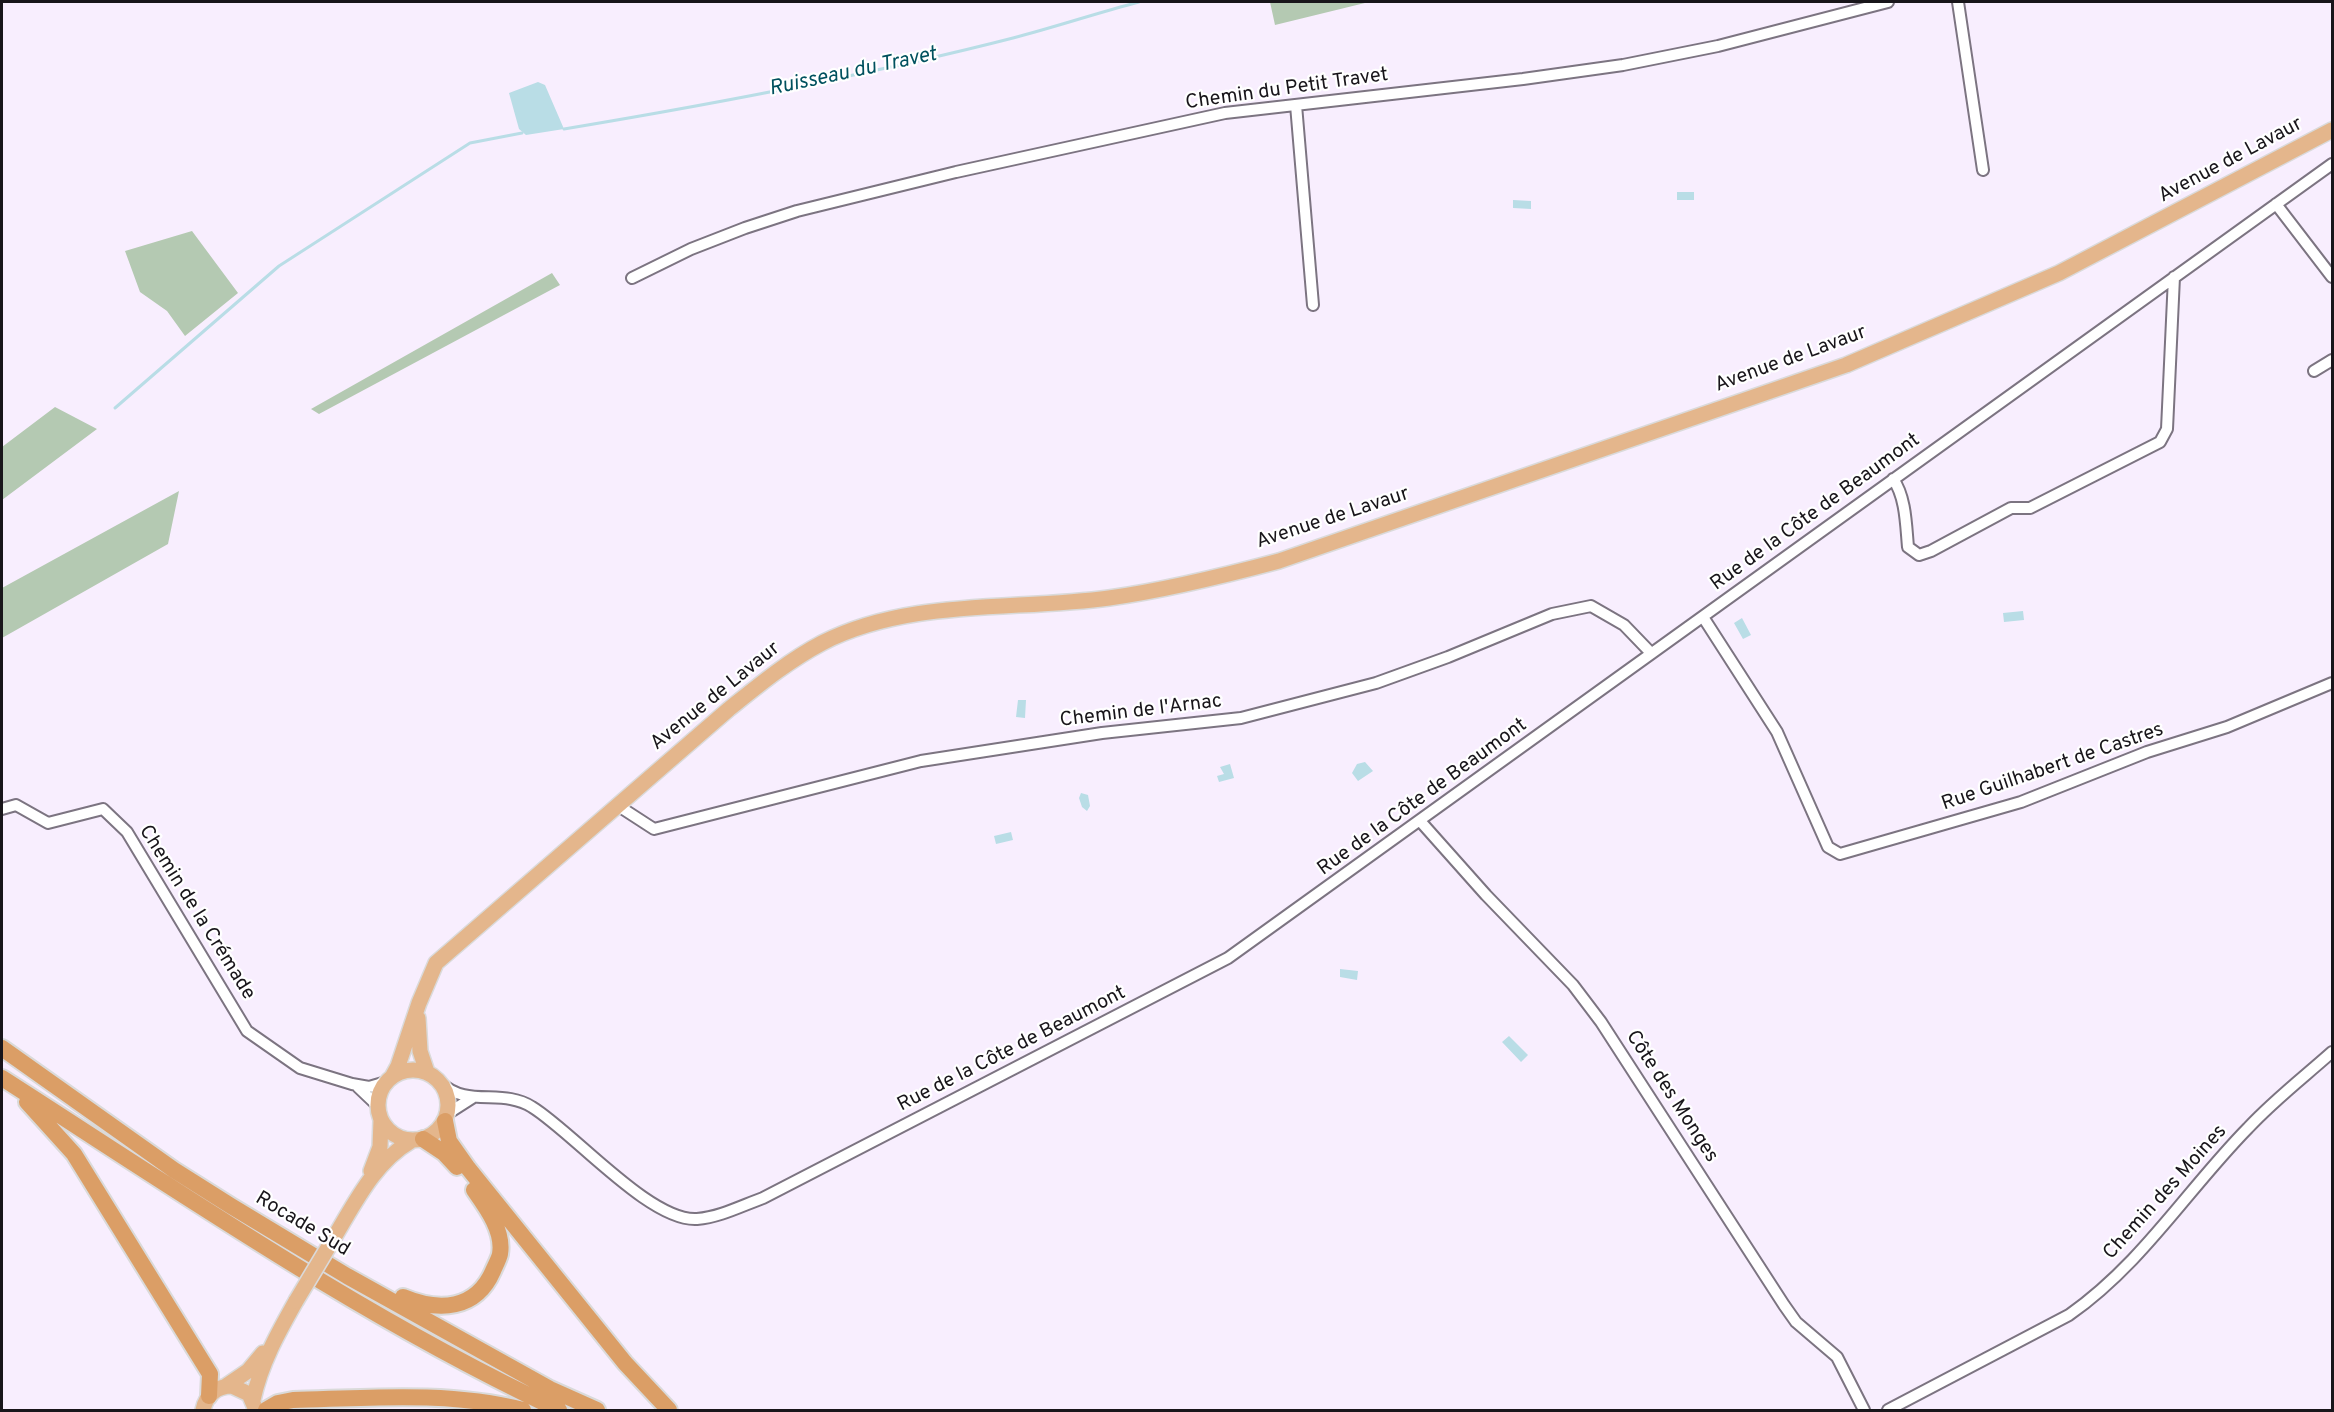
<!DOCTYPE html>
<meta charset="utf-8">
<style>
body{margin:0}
#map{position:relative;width:2334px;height:1412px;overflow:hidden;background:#f8eefe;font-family:Overpass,sans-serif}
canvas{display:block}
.frame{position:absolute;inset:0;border:3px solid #18151a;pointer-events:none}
</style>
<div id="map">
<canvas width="2334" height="1412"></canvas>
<div class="frame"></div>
</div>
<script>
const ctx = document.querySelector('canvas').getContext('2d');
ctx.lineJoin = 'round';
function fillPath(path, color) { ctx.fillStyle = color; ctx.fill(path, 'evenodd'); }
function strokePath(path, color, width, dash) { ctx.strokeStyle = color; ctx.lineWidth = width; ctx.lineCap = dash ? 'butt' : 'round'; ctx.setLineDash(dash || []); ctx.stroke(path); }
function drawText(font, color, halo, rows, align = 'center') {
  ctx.font = font + ' Overpass,sans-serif'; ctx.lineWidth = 4.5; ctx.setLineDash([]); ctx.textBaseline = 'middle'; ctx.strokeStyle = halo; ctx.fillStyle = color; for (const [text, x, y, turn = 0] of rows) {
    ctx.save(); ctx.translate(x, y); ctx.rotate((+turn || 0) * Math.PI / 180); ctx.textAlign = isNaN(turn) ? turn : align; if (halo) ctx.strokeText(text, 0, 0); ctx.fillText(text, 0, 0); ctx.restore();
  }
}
fillPath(new Path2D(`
 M1270,2H1369L1275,25Z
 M192,231L238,293L185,336L167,311L140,292L125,251Z
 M552,273L560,285L319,414L311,409Z
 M55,407L97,429L2,500V447Z
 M179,491L168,544L2,638V588Z`), '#b4c9b2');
fillPath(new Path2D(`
 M538,82L545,85L564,129L526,135L519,129L509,93Z
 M1677,192H1694V200H1677Z
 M1513,200L1531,201V209L1513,208Z
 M2023,611L2024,620L2004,622L2003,613Z
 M1742,618L1751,635L1743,639L1734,623Z
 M1018,700H1026L1025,718L1016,717Z
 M1365,762L1373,771L1358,781L1352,773L1357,764Z
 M1230,764L1234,778L1219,782L1217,776L1224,774L1220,767Z
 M1081,793L1088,795L1090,806L1087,811L1082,807L1079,798Z
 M1011,832L1013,840L996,844L994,836Z
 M1340,969L1358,971L1357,980L1340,977Z
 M1509,1036L1528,1055L1521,1062L1502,1042Z`), '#b9dde6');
strokePath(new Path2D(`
 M564,129C714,104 865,76 1013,38C1055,27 1097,13 1139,2
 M115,408L279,266L470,143L522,133`), '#b9dde6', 3);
const minor = new Path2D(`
 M1958,2L1983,170
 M1296,105L1313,305
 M2276,204L2332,277
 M632,278L691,249L745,228L797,211L956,172L1225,113L1523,79L1623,65L1718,46L1888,2
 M2314,371L2332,360
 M1893,479C1906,497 1906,526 1908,547L1919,555L1931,551L2011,508H2030L2160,442L2167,429L2174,277
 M1703,617L1777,732L1828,847L1840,854L2021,802L2147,752L2227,727L2332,683
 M617,805L654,829L921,761L1102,733L1241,718L1376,683L1448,657L1552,614L1591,606L1624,625L1651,653
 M2,809L16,805L48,823L103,809L127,832L247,1031L300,1068L352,1084L369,1087L386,1082
 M1421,822L1486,895L1573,985L1601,1022L1784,1305L1796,1322L1837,1357L1864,1410
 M441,1083C467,1108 503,1088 532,1107C573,1132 650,1222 697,1219C720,1217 741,1206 763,1198L1228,958L2332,164
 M358,1087L378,1106
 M447,1114L472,1098
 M1888,1410L2069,1315C2142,1264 2187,1190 2248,1128C2274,1100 2304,1077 2332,1052`);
const primary = new Path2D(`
 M418,1018L420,1051L427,1072
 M378 1105a35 35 0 1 1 70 0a35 35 0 1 1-70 0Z
 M392,1077L398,1066L419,1003L436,963L729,709C759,685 788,661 822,643C910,598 1015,611 1109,598C1167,590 1223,576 1279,561L1846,365L2059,273L2332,130
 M371,1171L380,1147L381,1120
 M335,1236C356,1201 375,1162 411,1141
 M226,1386L248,1371L263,1353
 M253,1400C261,1363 278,1333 296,1301
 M203,1410C206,1395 217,1386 232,1386L249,1394L256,1410`);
const trunk = new Path2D(`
 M2,1048L174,1170L231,1206L347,1276L550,1389L597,1410
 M2,1078C183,1194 363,1318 559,1410
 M27,1102L74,1154L210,1374L209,1396
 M445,1121L449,1141L468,1168L625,1363L669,1410
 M423,1139L444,1153L457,1167
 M403,1297C439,1312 476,1310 493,1271C495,1266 499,1259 500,1254C504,1231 486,1207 474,1190
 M266,1410L278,1403L293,1400C369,1398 448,1391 523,1410`);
strokePath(minor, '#7c7481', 14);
strokePath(primary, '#dadada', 18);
strokePath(trunk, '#dadada', 20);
strokePath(minor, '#fff', 10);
strokePath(primary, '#e4b68c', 15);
strokePath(trunk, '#db9e66', 16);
const primaryBridge = new Path2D(`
 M296,1301L335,1236`);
strokePath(primaryBridge, '#dadada', 18, []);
strokePath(primaryBridge, '#e4b68c', 15);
drawText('20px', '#18151a', '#fff', [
 ["Chemin du Petit Travet",1287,90,-8],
 ["Avenue de Lavaur",2231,161,-28],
 ["Avenue de Lavaur",1791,360,-20],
 ["Rue de la Côte de Beaumont",1816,513,-36],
 ["Avenue de Lavaur",1333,519,-18],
 ["Avenue de Lavaur",716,697,-39],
 ["Chemin de l'Arnac",1141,712,-7],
 ["Rue Guilhabert de Castres",2053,768,-19],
 ["Rue de la Côte de Beaumont",1423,798,-36],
 ["Chemin de la Crémade",196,913,58],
 ["Rue de la Côte de Beaumont",1012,1050,-27],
 ["Côte des Monges",1671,1097,57],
 ["Chemin des Moines",2166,1193,-48],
 ["Rocade Sud",302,1225,31]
]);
drawText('italic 21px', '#00515e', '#fff', [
 ["Ruisseau du Travet",853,73,-12]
]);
</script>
